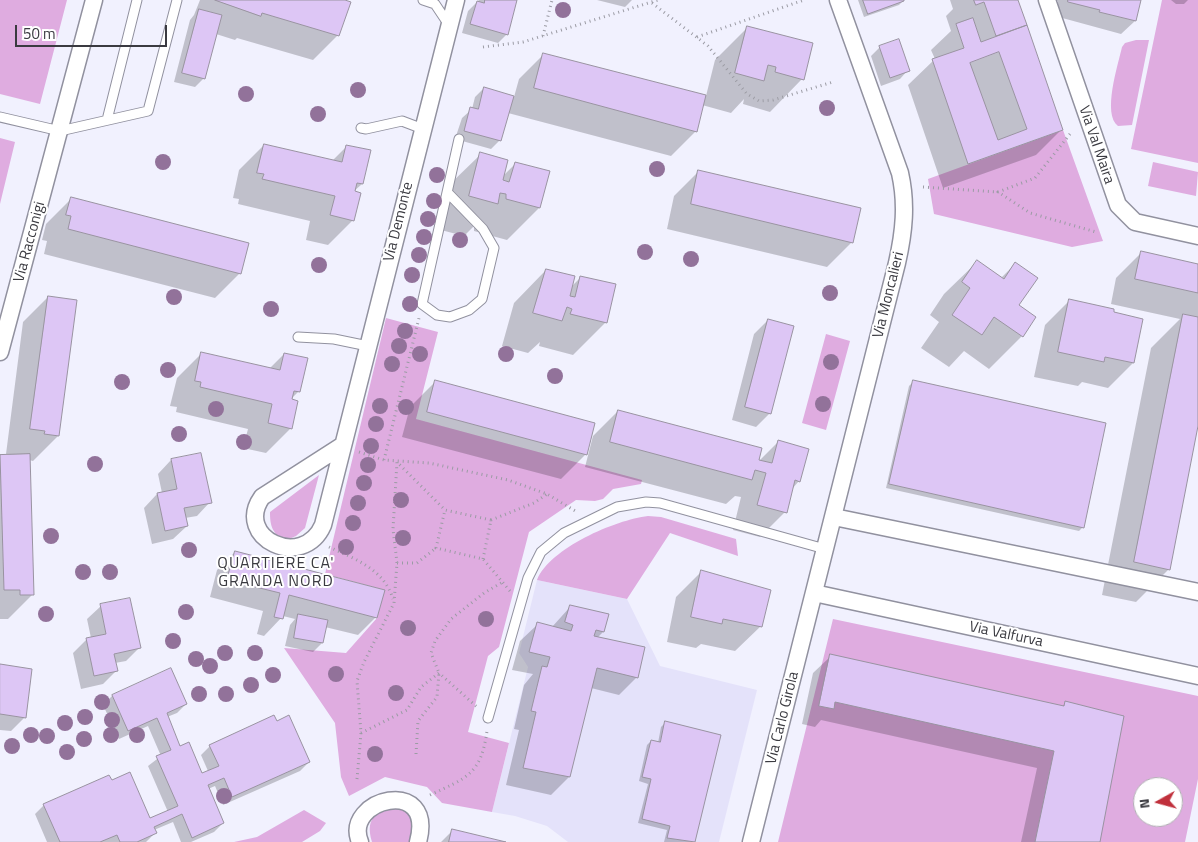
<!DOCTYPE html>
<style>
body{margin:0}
#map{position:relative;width:1198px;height:842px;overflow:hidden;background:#f1f1fe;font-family:"Titillium Web",sans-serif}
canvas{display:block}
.north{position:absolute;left:1133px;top:777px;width:50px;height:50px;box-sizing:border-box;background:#fff;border:1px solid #b0b0b3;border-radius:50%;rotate:263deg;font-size:14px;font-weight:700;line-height:20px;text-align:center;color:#3a3a40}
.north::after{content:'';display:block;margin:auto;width:18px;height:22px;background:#c0303c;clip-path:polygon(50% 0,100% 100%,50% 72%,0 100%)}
.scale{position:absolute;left:15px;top:25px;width:152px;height:22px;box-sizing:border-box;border:2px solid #3a3a40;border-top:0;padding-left:6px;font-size:15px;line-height:18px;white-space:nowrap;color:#3a3a40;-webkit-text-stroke:4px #fff;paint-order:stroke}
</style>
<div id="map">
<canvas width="1198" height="842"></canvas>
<div class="north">N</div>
<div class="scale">50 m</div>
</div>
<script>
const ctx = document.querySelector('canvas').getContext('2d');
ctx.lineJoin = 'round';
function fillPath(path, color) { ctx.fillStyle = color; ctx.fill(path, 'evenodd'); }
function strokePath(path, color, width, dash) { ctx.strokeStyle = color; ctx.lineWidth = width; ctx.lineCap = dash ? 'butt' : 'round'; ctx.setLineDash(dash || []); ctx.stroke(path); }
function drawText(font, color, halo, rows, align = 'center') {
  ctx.font = font + ' "Titillium Web",sans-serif'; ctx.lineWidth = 4; ctx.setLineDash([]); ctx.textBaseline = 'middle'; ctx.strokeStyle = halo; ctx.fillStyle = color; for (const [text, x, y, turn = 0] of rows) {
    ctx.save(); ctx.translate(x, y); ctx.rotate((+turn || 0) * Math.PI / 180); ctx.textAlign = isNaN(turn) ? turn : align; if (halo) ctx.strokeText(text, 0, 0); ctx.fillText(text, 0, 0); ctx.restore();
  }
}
fillPath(new Path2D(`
 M537,580L627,599L660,666L757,690L719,842H568L547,826L515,816L492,812L528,667L519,653Z`), '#e4e2fa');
fillPath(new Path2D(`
 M0,0H67L40,104L0,94Z
 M1162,0H1198V163L1131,149Z
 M1136,40H1149L1132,125L1118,126C1102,114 1118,65 1122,47L1125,43Z
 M1063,130L1103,241L1072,247L934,214L928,179Z
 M0,138L15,142L0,204Z
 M1153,162L1198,172L1196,196L1148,186Z
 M386,318L438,332L416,419L642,480L641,484L613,489L603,499L595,501L576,500L529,532L499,647L488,656L468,732L509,743L492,812L442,803L427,787L385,777L349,796L341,777L335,723L284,648L346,653L377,618L384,590L325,574Z
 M826,334L850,341L826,430L802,423Z
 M319,475L305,528L296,536L284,541C272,532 270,526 270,512Z
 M648,516L661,517L736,539L738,556L670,533L627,599L537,580C550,548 615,520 648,516Z
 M833,619L1198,696V779L1185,842H778ZM1143,787H1173V817H1143Z
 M402,808L415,821L411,842H372C364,815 379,810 402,808Z
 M304,810L326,823L320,831L302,842H234L257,837Z`), '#dface0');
fillPath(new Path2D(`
 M200,0H341L338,35L313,60L237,38L235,40L216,34L204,78L195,87L174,82L190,20L194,15Z
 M479,0H516L507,34L498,43L462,33L468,11Z
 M597,0H632L625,7Z
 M858,0H902L903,1L899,5L864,17Z
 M950,0H1016L1061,130L1036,155L943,188L908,85L935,59L931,50L951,31L946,16L953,9Z
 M1053,0H1140L1135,21L1121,34L1055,16L1058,1Z
 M1171,0H1188L1184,4H1176Z
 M748,27L802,79L770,112L743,104L744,99L731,113L702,105L696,131L671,156L508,113L500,140L491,149L455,139L462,118L472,109L475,97L484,88L514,97L519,79L544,54L706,96L715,60Z
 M880,47L908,70L900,79L881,86L871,56Z
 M264,145L332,161L347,146L362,184L353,192V220L328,245L306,240L310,221L238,204L239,199L233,198L239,170Z
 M481,154L502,177L516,163L539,208L507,240L474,231V226L464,236L437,229L448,186Z
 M699,171L852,242L827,267L667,229L674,196Z
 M71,199L240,273L215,298L44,254L47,241L42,240L46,224Z
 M1141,253L1198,265V421L1169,569L1136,602L1102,595L1151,348L1180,319L1111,304L1116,278Z
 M977,262L1001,278L1015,264L1022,336L989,369L964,351L949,367L921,348L939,322L930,315L944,294Z
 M546,270L570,288L580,278L606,322L573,355L539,346L540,342L528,353L502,346L514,303Z
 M48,297L58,436L33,461L29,460L33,594L8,619H0V457L12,456L6,454L23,322Z
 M1070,300L1133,363L1108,388L1082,382L1078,386L1034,377L1045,325Z
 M768,320L770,413L756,427L732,420L754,334Z
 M202,353L269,369L284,354L299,391L290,400L291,428L266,453L243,448L248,429L176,412L177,407L170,406L177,378Z
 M435,382L586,454L561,479L402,437L410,407Z
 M913,382L1083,527L1079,531L886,488L909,386Z
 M618,411L757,463L778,442L799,481L792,489L785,512L760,537L733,530L741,497L735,496L726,504L585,467L593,436Z
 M171,460L210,502L197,516L185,518L187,526L173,539L152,544L144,508L157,494L162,493L158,474Z
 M235,552L376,617L358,635L325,627L322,643L313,652L285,646L290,625L295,619L283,616L264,636L257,634L263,611L210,597L217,570Z
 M701,572L761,626L735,651L701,644L696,648L667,642L676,597Z
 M101,606L140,647L126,661L115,663L116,671L103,684L81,689L73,653L87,639L91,638L87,619Z
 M570,607L607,615L603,632L597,638L637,677L619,695L591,688L569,777L551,795L506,785L519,730L514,729L524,685L533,674L512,670L520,641L538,624L552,627Z
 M831,656L1062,707L1066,702L1099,842H1021L1037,768L821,720L815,727L802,724L813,673Z
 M0,665L24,718L11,731L0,730Z
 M112,696L186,704L177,713L167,717L180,747L202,775L208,771L201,755L210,746L276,722L309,762L300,771L223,805L215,786L208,789L223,823L214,832L191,842H181L173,822L154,830L155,833L146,842H47L35,814L44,805L111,782L150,820L168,812L148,766L161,756L148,726L119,739L103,705Z
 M665,723L719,736L694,842H664L667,830L638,823L648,784L639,781L647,745L651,741L658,743L661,727Z
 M452,831L500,842H441Z`), '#0003');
const building = new Path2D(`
 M215,0H345L351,2L339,36L262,13L261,16Z
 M485,0H517L508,35L470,24L477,1L484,3Z
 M863,0H904V1L868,14Z
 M974,0H1018L1027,25L996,36L984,2L976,5Z
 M1068,0H1141L1136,21L1099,12L1100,10L1068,2Z
 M199,9L222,15L205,79L182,73Z
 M973,18L981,42L1027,25L1063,130L968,164L932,59L964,48L956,24ZM999,52L1027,129L998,140L970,63Z
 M747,26L813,43L804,80L775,72L776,67L768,65L764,81L735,73Z
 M899,39L910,71L890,78L879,46Z
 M543,53L706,95L697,132L534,88Z
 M484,87L514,96L501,141L464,131L470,107L478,109Z
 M264,144L342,162L346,145L371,150L363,184L357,183L355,191L361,193L354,221L330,215L335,196L262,179L264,174L257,173Z
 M480,152L508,160L503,180L509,182L515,162L550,171L540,208L506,199V194L500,193L498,204L469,196Z
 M698,170L861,208L853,243L691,204Z
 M71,197L249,243L241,274L68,229L71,216L66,215Z
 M1141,251L1198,264V293L1135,279Z
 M977,260L1004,279L1015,262L1038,278L1019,305L1036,317L1023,337L994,317L982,335L952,315L970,288L962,282Z
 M546,269L575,276L570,296L575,297L580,276L616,284L607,323L570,314L572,309L567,307L562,321L533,313Z
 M48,296L77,300L59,436L44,434L45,431L30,429Z
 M1069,299L1114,309V312L1143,319L1134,363L1105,357L1104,362L1058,352Z
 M1183,314L1198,317V426L1170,570L1134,562Z
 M768,319L794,326L771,414L745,407Z
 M201,352L280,370L284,353L308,358L300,392L294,391L292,399L298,401L292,429L268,423L272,404L200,387L201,382L195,381Z
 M435,380L595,423L587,455L427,412Z
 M913,380L1106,423L1084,528L889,484Z
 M618,410L762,448L759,460L772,463L778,440L809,449L800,482L795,480L787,513L757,505L766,473L755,470L752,480L610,442Z
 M201,453L212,503L184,508L188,526L165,531L157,493L177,489L171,459Z
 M30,454L34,595H20V590H4L0,455Z
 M235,551L385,590L377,618L289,595L283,619L274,617L280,593L227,580Z
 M701,570L771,590L762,627L723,619L722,624L691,617Z
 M130,598L141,648L114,654L118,671L94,676L86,638L106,634L100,604Z
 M570,605L609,614L604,632L596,630L594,636L645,647L638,678L597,668L570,777L523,768L536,712L531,711L542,666L547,667L550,657L529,652L537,622L571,631L573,625L565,622Z
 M298,614L328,620L323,643L294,638Z
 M830,654L1064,706L1065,701L1124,716L1100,842H1035L1054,751L835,702L834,709L819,706Z
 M0,664L32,669L26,718L0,714Z
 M171,668L187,704L167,713L180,746L189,742L202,773L219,766L209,745L274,715L277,721L289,715L310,762L232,797L224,778L208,785L224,823L192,838L182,814L154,827L157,833L137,842H120L117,835L100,842H60L43,804L109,775L112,780L130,772L150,818L178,806L156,756L171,750L157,718L128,731L112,695Z
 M665,721L721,735L695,842L667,838L670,826L642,819L651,779L642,777L651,740L660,742Z
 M452,829L506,842H449Z`);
fillPath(building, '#ddc6f5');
strokePath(building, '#9993a1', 1);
const service = new Path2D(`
 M423,0L435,4L449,25
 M0,117L60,131L148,111L177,0
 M107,120L137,0
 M361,128L366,129L402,121L423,129
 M448,193L483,229L494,248L482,299L469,310L450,317L437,315L422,304L459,139
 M298,337L334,339L368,346
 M488,718L528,578L541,552L564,533L617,507L646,502L660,503L825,549`);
const minor = new Path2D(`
 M1047,0L1118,205L1135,222L1198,236
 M0,352L94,0
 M343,445L262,497C233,538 303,571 323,525L456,0
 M834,517L1198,592
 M814,593L1198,676
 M360,842C342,799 436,775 418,842
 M751,842L897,263C904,232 907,204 900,173L838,0`);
strokePath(service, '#91919f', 11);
strokePath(minor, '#91919f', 19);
strokePath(new Path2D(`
 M652,3L708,46L747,94L759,101L773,100L833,82
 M543,36L552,0
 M697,37L804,0
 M483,47L523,42L658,0
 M1070,134L1035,178L998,192L1030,213L1096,232
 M923,187L998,192
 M359,452L384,460L429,463L508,480L547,494L577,512
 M384,460L419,318
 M491,520L534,503L547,494
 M329,547C355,559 384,569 393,599
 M483,559L491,520L445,510L436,548L483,559L510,591
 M397,563H417L436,548
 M361,733L407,710L421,687L439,673L477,707
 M416,754L418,721L437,697L439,673L431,653L435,641L451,619L484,593L503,582
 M357,779L361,733L357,681L364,662L394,603L397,563L393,529L397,462L445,510
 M430,795C466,778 481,775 487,731`), '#9b9ba4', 3, [1, 4]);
strokePath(service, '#fff', 9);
strokePath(minor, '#fff', 16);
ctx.fillStyle = '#92729a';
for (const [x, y] of [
 [563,10],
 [358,90],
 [246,94],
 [827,108],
 [318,114],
 [163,162],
 [657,169],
 [437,175],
 [434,201],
 [428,219],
 [424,237],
 [460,240],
 [645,252],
 [419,255],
 [691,259],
 [319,265],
 [412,275],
 [830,293],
 [174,297],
 [410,304],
 [271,309],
 [405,331],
 [399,346],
 [420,354],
 [506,354],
 [831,362],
 [392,364],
 [168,370],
 [555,376],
 [122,382],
 [823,404],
 [380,406],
 [406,407],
 [216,409],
 [376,424],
 [179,434],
 [244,442],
 [371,446],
 [95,464],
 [368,465],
 [364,483],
 [401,500],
 [358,503],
 [353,523],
 [51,536],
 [403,538],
 [346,547],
 [189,550],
 [83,572],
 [110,572],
 [186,612],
 [46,614],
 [486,619],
 [408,628],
 [173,641],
 [225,653],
 [255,653],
 [196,659],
 [210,666],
 [336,674],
 [273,675],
 [251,685],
 [396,693],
 [199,694],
 [226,694],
 [102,702],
 [85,717],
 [112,720],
 [65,723],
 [31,735],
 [111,735],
 [137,735],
 [47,736],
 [84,739],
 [12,746],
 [67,752],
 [375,754],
 [224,796]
]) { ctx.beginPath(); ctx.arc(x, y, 8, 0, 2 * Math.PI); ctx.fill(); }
drawText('15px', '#3a3a40', '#fff', [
 ["Via Val Maira",1096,145,71],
 ["Via Demonte",399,222,-76],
 ["Via Racconigi",30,242,-75],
 ["Via Moncalieri",889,295,-76],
 ["Via Valfurva",1006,635,12],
 ["Via Carlo Girola",783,718,-76]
]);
ctx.letterSpacing = '1px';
drawText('16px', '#3a3a40', '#fff', [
 ["QUARTIERE CA'",276,564],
 ["GRANDA NORD",276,582]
]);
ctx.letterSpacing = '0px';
</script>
